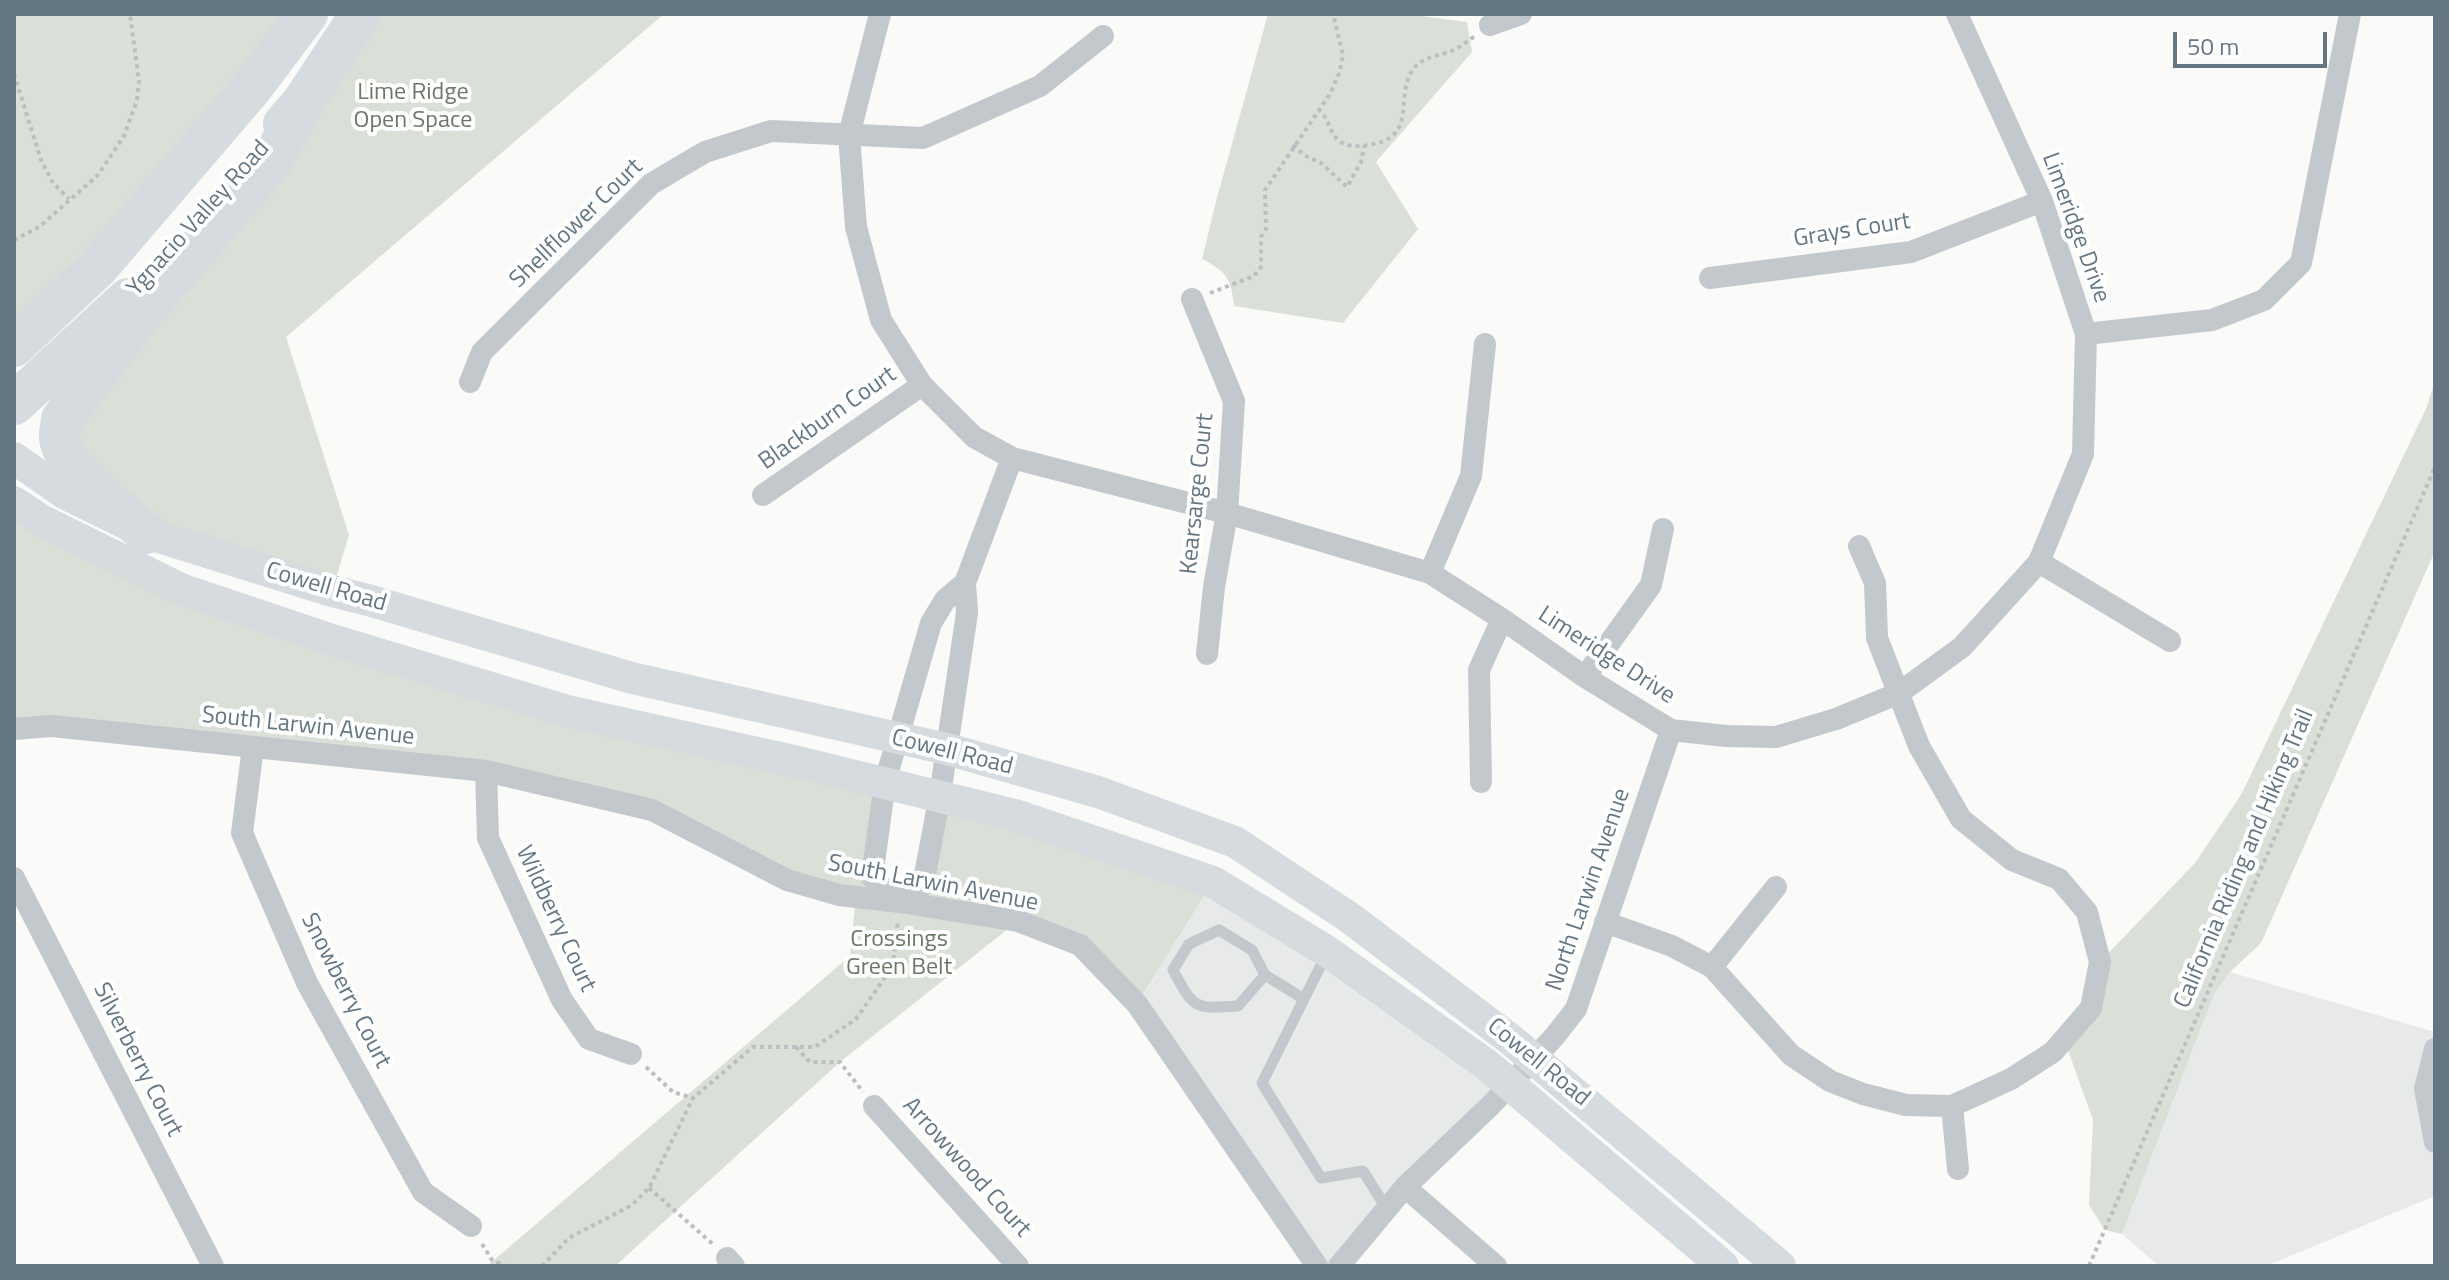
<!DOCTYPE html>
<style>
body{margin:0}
#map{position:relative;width:2449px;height:1280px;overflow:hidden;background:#fafaf8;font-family:"Titillium Web",sans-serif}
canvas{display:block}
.frame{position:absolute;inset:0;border:16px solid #657683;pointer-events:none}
.scale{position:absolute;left:2173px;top:32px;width:154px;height:36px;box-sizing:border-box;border:4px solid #657683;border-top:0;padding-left:10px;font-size:24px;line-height:28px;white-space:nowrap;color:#657683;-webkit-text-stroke:6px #fff;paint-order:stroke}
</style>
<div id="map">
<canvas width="2449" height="1280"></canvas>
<div class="frame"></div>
<div class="scale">50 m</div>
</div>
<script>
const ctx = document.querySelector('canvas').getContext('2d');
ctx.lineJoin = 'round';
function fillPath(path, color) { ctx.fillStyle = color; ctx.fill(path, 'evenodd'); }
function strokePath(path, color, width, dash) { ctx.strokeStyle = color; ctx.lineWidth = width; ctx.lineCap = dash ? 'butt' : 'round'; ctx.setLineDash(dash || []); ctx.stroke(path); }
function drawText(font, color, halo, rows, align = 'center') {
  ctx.font = font + ' "Titillium Web",sans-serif'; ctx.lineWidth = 8; ctx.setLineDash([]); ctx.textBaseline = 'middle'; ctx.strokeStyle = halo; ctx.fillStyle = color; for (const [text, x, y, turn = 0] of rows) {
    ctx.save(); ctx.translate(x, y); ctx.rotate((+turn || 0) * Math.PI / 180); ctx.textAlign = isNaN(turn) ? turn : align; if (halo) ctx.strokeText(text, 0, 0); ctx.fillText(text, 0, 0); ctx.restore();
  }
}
fillPath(new Path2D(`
 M1213,882L1510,1084L1339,1266H1317L1137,1005Z
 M2230,972L2435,1032V1196L2266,1266H2159L2122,1234L2214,994Z`), '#e8e9e9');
fillPath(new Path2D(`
 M14,14H299L14,346Z
 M361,14H664L286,337L349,535L332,591L146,533L62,419Z
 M1268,14H1405L1467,22L1472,52L1376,162L1418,229L1343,323L1234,306C1231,278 1227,272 1202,259L1217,198Z
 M2435,382V551L2261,943L2230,972L2214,994L2122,1234L2105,1230L2089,1205L2093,1120L2064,1039L2100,962L2195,863L2241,795L2426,409Z
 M14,502L183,590L885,782L872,877L900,902L923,885L940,795L1213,882L1137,1004L1080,945L1018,921L840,1062L615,1266H487L850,956L856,897L839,895L652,810L486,771L14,729Z`), '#dadfd7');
strokePath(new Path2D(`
 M14,74L41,160L53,183L69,199
 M1318,109C1329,118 1329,131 1338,140C1346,147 1358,147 1368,145C1421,138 1392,94 1415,67C1424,57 1437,56 1449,52C1459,48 1467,42 1476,35
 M1293,145L1304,155L1321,163L1347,187L1361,162L1364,146
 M14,240L39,227L98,175L124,136L137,100L139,81L130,14
 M1210,293L1254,276L1261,267V237L1266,229L1265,190L1330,94L1340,71L1343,55L1333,14
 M796,1047L810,1062H840L863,1092
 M646,1067L673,1092L693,1098
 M649,1188L714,1245
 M482,1244L492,1260L505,1266
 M542,1266L569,1238L632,1205L649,1188L693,1098L753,1047H815L856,1019L893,966L898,920
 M2089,1266L2435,467`), '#bbbfc2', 4, [4, 4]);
strokePath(new Path2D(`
 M1327,953L1262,1083L1321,1178L1363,1171L1387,1209
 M1265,975L1238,1006C1194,1009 1194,1009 1173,970L1189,944L1219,930L1252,950L1265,975L1304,999`), '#c3c8cc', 11);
strokePath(new Path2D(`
 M880,14L849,135L856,227L881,320L922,385L974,437L1012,458L1227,513L1430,573L1502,619L1585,677L1671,730L1726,736L1776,737L1836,719L1899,693L1962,647L2039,562L2083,454L2086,334L2042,201L1957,14
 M1490,25L1521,14
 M1710,278L1911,252L2042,201
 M1192,299L1234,401L1227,513L1214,587L1207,654
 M2086,334L2212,320L2264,300L2301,263L2350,14
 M470,382L482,352L651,184L705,152L771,131L923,138L1040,86L1103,36
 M763,495L922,385
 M2039,562L2170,641
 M1430,573L1471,476L1485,344
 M965,583L967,613L940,795L923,885L900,902L872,877L885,782L931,623L945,600Z
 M965,583L1012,458
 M1585,677L1651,585L1663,529
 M14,729L52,726L486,771L652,810L787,880L839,895L900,902L1018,921L1080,945L1137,1004L1317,1266
 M253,747L242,833L307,983L423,1192L471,1226
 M486,771L488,838L562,1000L589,1039L631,1054
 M1481,782L1479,670L1502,619
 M14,878L213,1266
 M1605,922L1672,946L1712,967L1791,1055L1830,1081L1863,1094L1906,1105L1952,1106L2011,1079L2053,1052L2091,1008L2100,962L2087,912L2059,879L2012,860L1961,819L1919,746L1877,638L1875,583L1859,546
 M1712,967L1776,887
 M2435,1049L2425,1089L2435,1142
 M874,1106L1018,1266
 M1952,1106L1958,1169
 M1405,1187L1496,1266
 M727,1258L734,1266
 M1339,1266L1405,1187L1491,1105L1554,1037L1576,1009L1671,730`), '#c3c8cc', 22);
strokePath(new Path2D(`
 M14,458L64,493L146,533L332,591L368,600L632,678L947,749L1098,792L1235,842L1350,918L1511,1040L1780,1266
 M14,502L41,520L183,590L329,639L571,712L798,762L1015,815L1213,882L1328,952L1487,1065L1723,1266`), '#d6dbdf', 32);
strokePath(new Path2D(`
 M284,124L303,102L361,14
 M14,346L97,268L253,86L307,14
 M14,404L128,299
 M146,533C123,513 63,469 60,438C59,433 62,425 62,419L140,316L271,162L303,102`), '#d6dbdf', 42);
drawText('24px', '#687a64', '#fff', [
 ["Lime Ridge",413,93],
 ["Open Space",413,121],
 ["Crossings",899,940],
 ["Green Belt",899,968]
]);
drawText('24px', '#657683', '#fff', [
 ["Ygnacio Valley Road",199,219,-48],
 ["Shellflower Court",577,224,-44],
 ["Limeridge Drive",2075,228,70],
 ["Grays Court",1852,231,-9],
 ["Blackburn Court",828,419,-35],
 ["Kearsarge Court",1198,494,-84],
 ["Cowell Road",326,588,16],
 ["Limeridge Drive",1606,656,33],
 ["South Larwin Avenue",308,727,6],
 ["Cowell Road",952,753,14],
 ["California Riding and Hiking Trail",2245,859,-67],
 ["South Larwin Avenue",933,884,11],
 ["North Larwin Avenue",1589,890,-71],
 ["Wildberry Court",555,919,65],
 ["Snowberry Court",345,991,63],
 ["Silverberry Court",137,1060,63],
 ["Cowell Road",1538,1063,39],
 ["Arrowwood Court",966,1168,48]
]);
</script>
